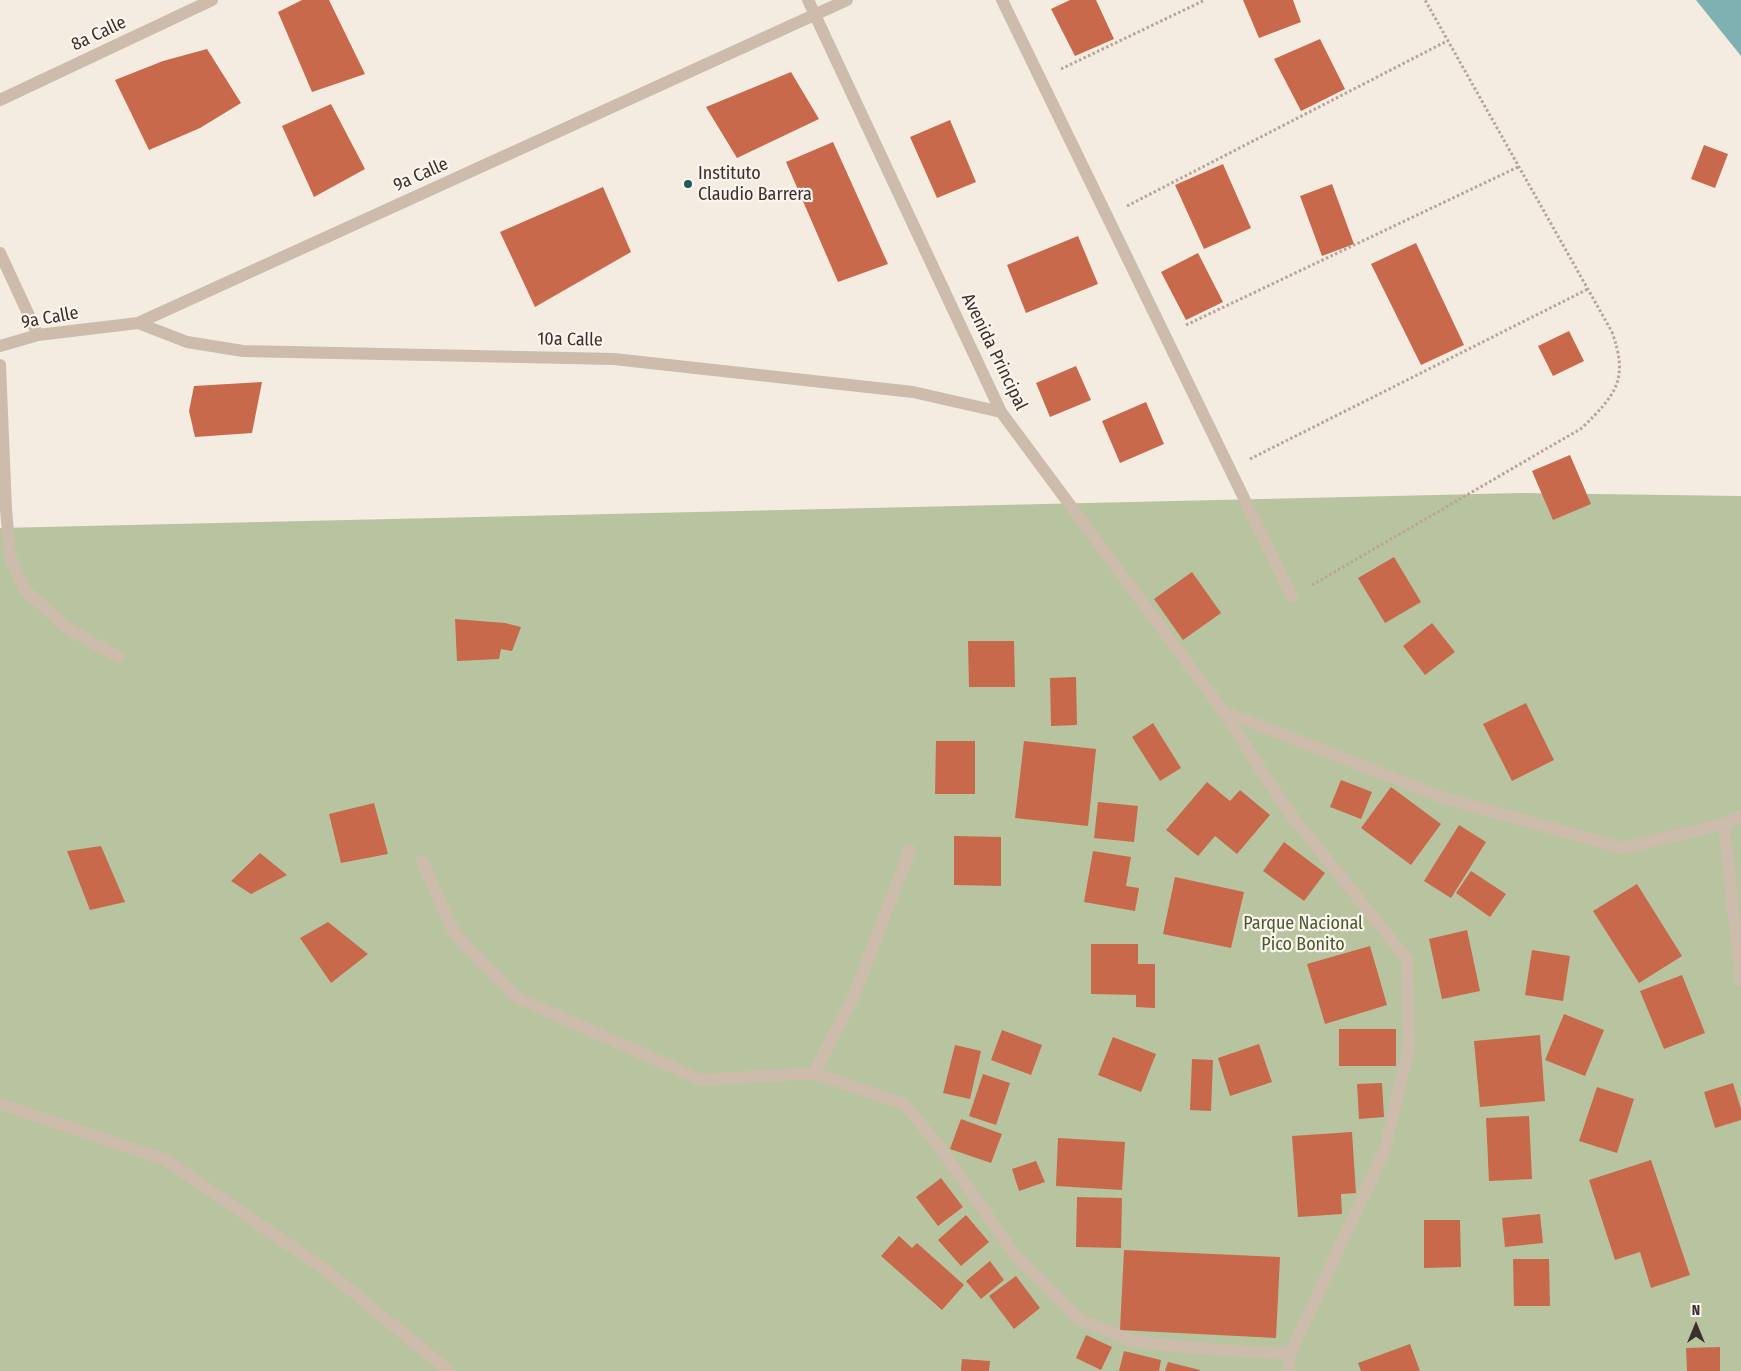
<!DOCTYPE html>
<style>
body{margin:0}
#map{position:relative;width:1741px;height:1371px;overflow:hidden;background:#f4ebe1;font-family:"Fira Sans Condensed",sans-serif}
canvas{display:block}
.north{position:absolute;left:1671px;top:1301px;width:50px;height:50px;-webkit-text-stroke:4px #fbf5ee;paint-order:stroke;rotate:0deg;font-size:14px;font-weight:700;line-height:20px;text-align:center;color:#3b302b}
.north::after{content:'';display:block;margin:auto;width:18px;height:22px;background:#3b302b;clip-path:polygon(50% 0,100% 100%,50% 72%,0 100%)}
</style>
<div id="map">
<canvas width="1741" height="1371"></canvas>
<div class="north">N</div>
</div>
<script>
const ctx = document.querySelector('canvas').getContext('2d');
ctx.lineJoin = 'round';
function fillPath(path, color) { ctx.fillStyle = color; ctx.fill(path, 'evenodd'); }
function strokePath(path, color, width, dash) { ctx.strokeStyle = color; ctx.lineWidth = width; ctx.lineCap = dash ? 'butt' : 'round'; ctx.setLineDash(dash || []); ctx.stroke(path); }
function drawText(font, color, halo, rows, align = 'center') {
  ctx.font = font + ' "Fira Sans Condensed",sans-serif'; ctx.lineWidth = 4.5; ctx.setLineDash([]); ctx.textBaseline = 'middle'; ctx.strokeStyle = halo; ctx.fillStyle = color; for (const [text, x, y, turn = 0] of rows) {
    ctx.save(); ctx.translate(x, y); ctx.rotate((+turn || 0) * Math.PI / 180); ctx.textAlign = isNaN(turn) ? turn : align; if (halo) ctx.strokeText(text, 0, 0); ctx.fillText(text, 0, 0); ctx.restore();
  }
}
fillPath(new Path2D(`
 M1522,493L1741,496V1371H0V528Z`), '#b8c4a0');
fillPath(new Path2D(`
 M1696,0H1741V56Z`), '#7fb0b2');
fillPath(new Path2D(`
 M302,0H329L365,74L312,92L278,12Z
 M1070,0H1096L1114,39L1075,56L1051,9Z
 M1243,0H1293L1301,22L1259,38Z
 M1320,39L1345,89L1301,111L1274,59Z
 M207,49L241,103L200,128L149,150L115,80L163,61Z
 M791,72L819,119L737,158L706,107Z
 M331,104L365,169L314,197L282,126Z
 M950,120L976,182L937,198L910,137Z
 M833,142L888,264L838,282L786,162Z
 M1704,145L1728,154L1715,188L1691,179Z
 M1223,164L1251,228L1204,249L1175,185Z
 M1332,184L1354,244L1322,256L1300,196Z
 M603,187L631,252L535,307L500,232Z
 M1078,236L1098,284L1026,313L1007,265Z
 M1416,243L1464,345L1421,365L1371,264Z
 M1198,253L1223,302L1186,320L1161,272Z
 M1569,331L1584,361L1553,376L1538,346Z
 M1076,366L1091,400L1050,417L1036,383Z
 M262,382L252,433L195,437L189,411L194,386Z
 M1146,402L1164,444L1120,463L1102,421Z
 M1570,455L1591,504L1553,520L1532,471Z
 M1394,557L1421,602L1385,623L1358,578Z
 M1192,572L1221,613L1183,640L1154,599Z
 M455,619L505,623L521,627L512,651L501,649L499,659L457,661Z
 M1432,623L1455,652L1425,675L1403,646Z
 M968,641H1014L1015,687H969Z
 M1076,677L1077,725L1051,726L1050,678Z
 M1526,703L1554,760L1512,781L1483,724Z
 M1153,723L1181,768L1160,781L1132,737Z
 M936,741H975V794H935Z
 M1024,741L1096,749L1088,826L1015,818Z
 M1341,780L1372,792L1361,819L1330,807Z
 M1207,782L1230,801L1240,790L1270,815L1237,854L1215,836L1198,856L1166,830Z
 M1391,787L1441,824L1411,865L1361,828Z
 M1098,802L1138,806L1134,842L1094,838Z
 M374,803L388,854L341,863L329,814Z
 M1459,825L1486,842L1451,898L1424,881Z
 M954,836L1001,837V886L954,885Z
 M1284,842L1325,873L1304,901L1263,871Z
 M101,846L125,902L90,910L67,851Z
 M1093,851L1131,857L1126,886L1139,888L1135,911L1084,902Z
 M260,853L287,875L251,894L231,881Z
 M1471,871L1506,894L1490,917L1456,893Z
 M1175,877L1244,892L1231,948L1163,934Z
 M1637,884L1682,956L1639,983L1593,911Z
 M328,922L368,954L331,983L300,938Z
 M1467,930L1480,991L1442,999L1429,939Z
 M1091,944H1138V964H1155V1008L1136,1007V995L1091,994Z
 M1370,946L1387,1005L1325,1024L1307,964Z
 M1532,950L1570,956L1563,1001L1525,995Z
 M1682,975L1705,1033L1664,1049L1640,991Z
 M1564,1014L1604,1030L1585,1076L1545,1060Z
 M1339,1029H1396V1066H1339Z
 M1002,1030L1042,1045L1031,1075L991,1060Z
 M1540,1035L1545,1101L1480,1107L1474,1041Z
 M1113,1037L1156,1054L1141,1092L1098,1075Z
 M1259,1044L1272,1082L1230,1096L1218,1058Z
 M955,1045L981,1051L970,1099L943,1093Z
 M1192,1059L1213,1060L1211,1111L1190,1110Z
 M983,1074L1010,1083L996,1125L969,1116Z
 M1382,1083L1384,1117L1359,1119L1357,1084Z
 M1733,1083L1741,1109V1120L1715,1128L1704,1092Z
 M1597,1087L1634,1099L1617,1153L1579,1141Z
 M1529,1116L1532,1179L1489,1181L1486,1118Z
 M961,1119L1002,1134L991,1163L950,1149Z
 M1352,1132L1356,1193L1341,1194L1342,1214L1298,1217L1292,1136Z
 M1058,1138L1125,1142L1122,1190L1056,1186Z
 M1651,1160L1690,1275L1651,1288L1640,1252L1615,1260L1589,1180Z
 M1036,1161L1045,1182L1019,1191L1012,1169Z
 M941,1178L963,1207L938,1226L916,1197Z
 M1077,1197L1122,1198L1121,1248L1076,1247Z
 M1540,1214L1543,1243L1505,1247L1502,1218Z
 M966,1215L989,1242L961,1266L938,1240Z
 M1424,1220H1460L1461,1267L1424,1268Z
 M899,1236L912,1248L917,1243L964,1285L942,1310L881,1256Z
 M1124,1250L1280,1257L1276,1338L1120,1330Z
 M1513,1259H1549L1550,1306H1514Z
 M990,1261L1004,1280L981,1299L966,1281Z
 M1016,1276L1040,1308L1014,1329L989,1296Z
 M1086,1335L1112,1347L1101,1370L1076,1358Z
 M1410,1344L1420,1371H1361L1358,1363Z
 M1720,1347V1371H1687L1686,1348Z
 M1124,1351L1161,1360L1159,1371H1119Z
 M962,1359L990,1361L989,1371H961Z
 M1168,1362L1200,1370V1371H1165Z`), '#c8694b');
strokePath(new Path2D(`
 M1061,69L1205,0
 M1127,206L1447,41
 M1186,325L1518,167
 M1250,459L1588,289
 M1312,585L1582,428C1616,394 1629,380 1612,332L1425,0`), '#b9a596', 3, [2.5, 2.5]);
strokePath(new Path2D(`
 M808,0L1001,412L1223,711L1288,811L1407,959L1409,1046L1385,1149L1290,1354L1288,1371
 M1002,0L1292,597
 M0,100L212,0
 M0,253L38,335
 M138,323L187,342L243,351L614,359L913,392L1001,412
 M0,346L38,335L138,323L847,0
 M0,365L6,509L10,556L25,590L67,628L119,657
 M1223,711L1444,798L1623,848L1724,824L1741,816
 M1724,824L1741,981
 M422,861L454,933L516,997L701,1080L814,1073L904,1104L939,1146L1015,1255L1079,1319L1132,1341L1192,1348L1290,1354
 M814,1073L853,998L910,850
 M0,1104L166,1160L327,1271L449,1371`), '#cdbbac', 12);
for (const [x, y, r, color] of [
 [688,184,5,"#1f5a5e"]
]) { const dot = new Path2D(); dot.arc(x, y, r, 0, 2 * Math.PI); ctx.fillStyle = color; ctx.fill(dot); strokePath(dot, '#fbf5ee', 2); }
drawText('18px', '#3b302b', '#fbf5ee', [
 ["8a Calle",99,34,-25],
 ["9a Calle",421,175,-24],
 ["9a Calle",50,318,-10],
 ["10a Calle",570,340,1],
 ["Avenida Principal",994,352,64]
]);
drawText('18px', '#3b302b', '#fbf5ee', [
 ["Instituto",698,174],
 ["Claudio Barrera",698,195]
], 'left');
drawText('18px', '#4a5a2e', '#fbf5ee', [
 ["Parque Nacional",1303,924],
 ["Pico Bonito",1303,945]
]);
</script>
